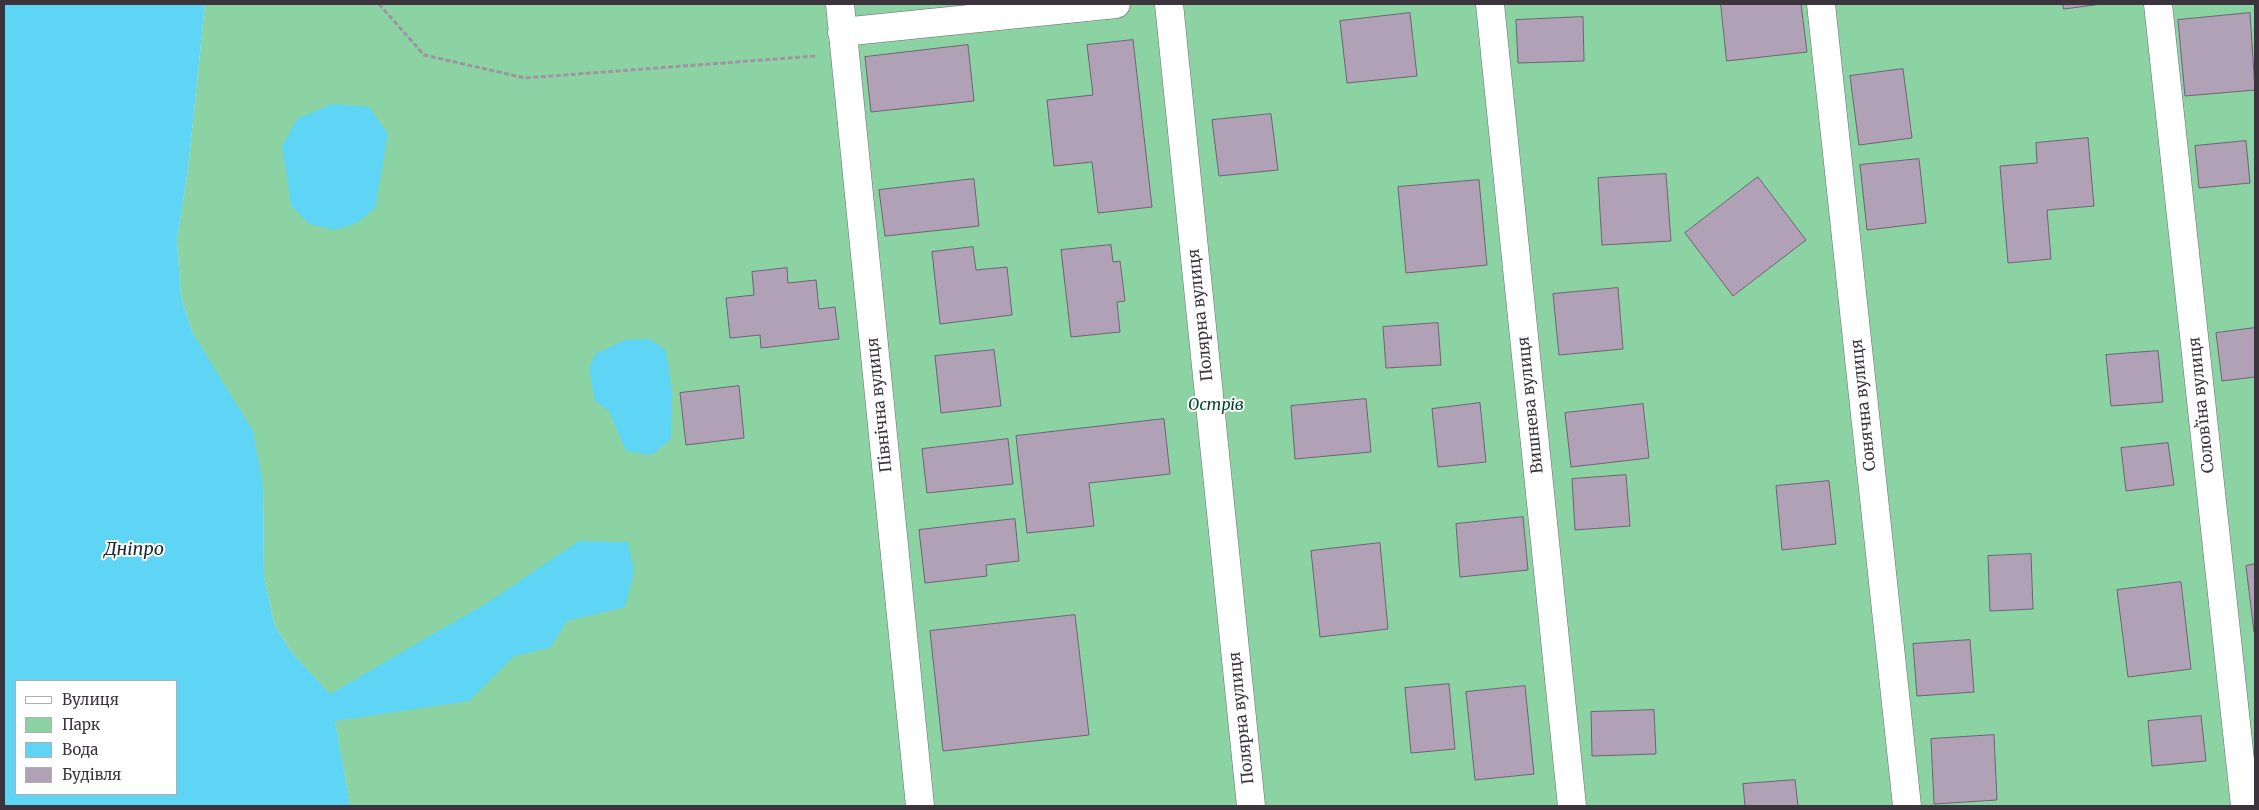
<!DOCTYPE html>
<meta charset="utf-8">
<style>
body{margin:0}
#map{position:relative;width:2259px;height:810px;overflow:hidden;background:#ecdbf2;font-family:Merriweather,serif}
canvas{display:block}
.frame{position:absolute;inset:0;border:5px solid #3b343d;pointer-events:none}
.legend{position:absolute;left:15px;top:680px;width:162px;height:115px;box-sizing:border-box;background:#fff;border:1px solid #b1aeb1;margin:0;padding:6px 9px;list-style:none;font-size:15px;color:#3b343d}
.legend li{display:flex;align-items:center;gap:10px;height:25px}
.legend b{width:25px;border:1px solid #b1aeb1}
</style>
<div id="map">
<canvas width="2259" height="810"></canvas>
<div class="frame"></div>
<ul class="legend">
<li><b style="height:6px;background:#fff"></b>Вулиця</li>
<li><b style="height:14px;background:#8bd3a3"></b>Парк</li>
<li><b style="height:14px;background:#5ed5f4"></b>Вода</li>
<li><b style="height:14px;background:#b1a1b7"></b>Будівля</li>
</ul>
</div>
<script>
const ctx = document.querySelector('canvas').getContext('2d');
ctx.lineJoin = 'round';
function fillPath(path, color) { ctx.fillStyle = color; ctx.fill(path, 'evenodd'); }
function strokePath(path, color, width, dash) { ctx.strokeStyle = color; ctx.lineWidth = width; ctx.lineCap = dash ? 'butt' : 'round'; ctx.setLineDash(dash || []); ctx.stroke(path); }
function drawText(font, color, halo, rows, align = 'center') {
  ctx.font = font + ' Merriweather,serif'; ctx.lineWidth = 4; ctx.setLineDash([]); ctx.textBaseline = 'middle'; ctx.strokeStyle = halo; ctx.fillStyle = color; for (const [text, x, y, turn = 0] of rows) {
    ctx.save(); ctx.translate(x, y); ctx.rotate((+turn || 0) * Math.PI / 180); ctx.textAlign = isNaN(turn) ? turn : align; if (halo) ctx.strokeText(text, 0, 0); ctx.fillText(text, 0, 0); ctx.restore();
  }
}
fillPath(new Path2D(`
 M205,4H2255V806H350L330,695L292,653L275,627L264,577L263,485L210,363L192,332L181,297L177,240L188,169Z`), '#8bd3a3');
fillPath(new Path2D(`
 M4,4H205L188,169L177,240L181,297L192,332L253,431L263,485L264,577L275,627L292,653L330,694L490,601L579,541L628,542L634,571L625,607L567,621L550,648L514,656L469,701L335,721L350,806H4ZM16,681H176V794H16Z
 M332,104L369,107L388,134L375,208L357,223L335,230L309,224L291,205L282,146L297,119Z
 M650,339L666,351L672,392L671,439L652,455L626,451L609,411L595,401L589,369L595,354L625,340Z`), '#5ed5f4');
const building = new Path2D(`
 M1721,4H1801L1807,52L1727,61Z
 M2063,4H2101L2064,9Z
 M1410,13L1417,76L1347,83L1340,21Z
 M2250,13L2255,90L2185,96L2178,20Z
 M1583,17L1584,61L1518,63L1516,20Z
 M1133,40L1152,207L1098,213L1092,162L1054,166L1047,100L1093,95L1087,45Z
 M968,45L974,101L871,112L865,57Z
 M1903,69L1912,138L1859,145L1850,76Z
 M1271,114L1278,170L1219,176L1212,120Z
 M2088,138L2094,206L2047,210L2051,259L2008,263L2000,166L2037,163L2036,143Z
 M2246,141L2250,183L2199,188L2195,146Z
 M1919,159L1926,223L1867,230L1860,165Z
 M1666,174L1671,241L1602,245L1598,178Z
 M1758,177L1806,240L1733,296L1685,233Z
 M974,179L979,226L885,236L879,190Z
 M1479,180L1487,265L1406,273L1398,187Z
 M1111,245L1113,262L1120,261L1125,301L1117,302L1120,332L1071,337L1061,250Z
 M973,247L976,270L1007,267L1012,315L940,324L932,252Z
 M787,268L788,283L816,280L819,309L835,307L839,339L761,348L760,335L730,338L726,298L754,295L752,272Z
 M1618,288L1623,349L1559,355L1553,294Z
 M1438,323L1441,365L1386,368L1383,327Z
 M2255,328V377L2222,381L2216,333Z
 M994,350L1001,406L941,413L935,356Z
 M2158,351L2163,402L2111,406L2106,355Z
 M739,386L744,438L686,445L680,393Z
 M1366,399L1371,452L1295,459L1291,406Z
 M1480,403L1486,462L1438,467L1432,409Z
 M1643,404L1649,458L1571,467L1565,413Z
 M1164,419L1170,474L1089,483L1094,526L1027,533L1016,436Z
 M1008,439L1013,484L927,493L922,449Z
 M2168,443L2174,485L2126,491L2121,448Z
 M1626,475L1630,526L1575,530L1572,479Z
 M1829,481L1836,544L1782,550L1776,486Z
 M1523,517L1528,570L1460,577L1456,524Z
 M1015,519L1019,561L986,565L987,576L925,583L919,530Z
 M1380,543L1388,629L1320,637L1311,551Z
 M2031,554L2033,609L1990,611L1988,556Z
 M2255,564V632H2254L2246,566Z
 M2181,582L2191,669L2128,677L2117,590Z
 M1075,615L1089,735L943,751L930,631Z
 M1970,640L1974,692L1917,696L1913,644Z
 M1449,684L1455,749L1411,753L1405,688Z
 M1525,686L1534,774L1475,780L1466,692Z
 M1654,710L1656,754L1592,756L1591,712Z
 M2201,716L2206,761L2152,766L2148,721Z
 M1994,735L1997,800L1934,804L1931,739Z
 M1795,780L1798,806H1745L1743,784Z`);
fillPath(building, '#b1a1b7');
strokePath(building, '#706276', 1);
const minor = new Path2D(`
 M840,4L920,806
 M1169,4L1251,806
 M1490,4L1572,806
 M1821,4L1907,806
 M2158,4L2245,806
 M842,32L1116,4`);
strokePath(minor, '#726377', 29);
strokePath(new Path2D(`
 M379,4L424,55L525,78L815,56`), '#a093a4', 3, [5, 2.5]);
strokePath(minor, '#fff', 28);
drawText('16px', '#3b343d', '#fff', [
 ["Полярна вулиця",1201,315,-96],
 ["Північна вулиця",880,405,-96],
 ["Вишнева вулиця",1531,405,-96],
 ["Сонячна вулиця",1864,405,-96],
 ["Соловʼїна вулиця",2202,405,-96],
 ["Полярна вулиця",1242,718,-96]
]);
drawText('italic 16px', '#014725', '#fff', [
 ["Острів",1216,405]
]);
drawText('italic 18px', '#182d33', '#fff', [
 ["Дніпро",134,550]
]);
</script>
